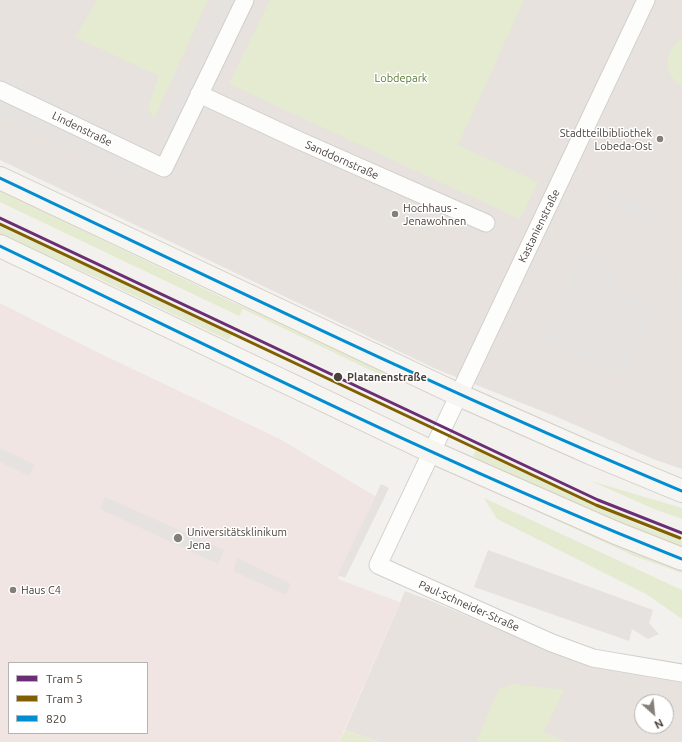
<!DOCTYPE html>
<meta charset="utf-8">
<style>
body{margin:0}
#map{position:relative;width:682px;height:742px;overflow:hidden;background:#f3f1ee;font-family:Ubuntu,sans-serif}
canvas{display:block}
.legend{position:absolute;left:8px;top:662px;width:140px;height:72px;box-sizing:border-box;background:#fff;border:1px solid #b7b3b0;margin:0;padding:5px 7px;list-style:none;font-size:12px;color:#4a413a}
.legend li{display:flex;align-items:center;gap:8px;height:20px}
.legend b{width:20px;border:1px solid #b7b3b0}
.north{position:absolute;left:634px;top:694px;width:40px;height:40px;box-sizing:border-box;background:#fff;border:1px solid #b7b3b0;border-radius:50%;rotate:153deg;font-size:11px;font-weight:700;line-height:16px;text-align:center;color:#4a413a}
.north::after{content:'';display:block;margin:auto;width:14px;height:18px;background:#857f79;clip-path:polygon(50% 0,100% 100%,50% 72%,0 100%)}
</style>
<div id="map">
<canvas width="682" height="742"></canvas>
<ul class="legend">
<li><b style="height:5px;background:#6a2e74"></b>Tram 5</li>
<li><b style="height:5px;background:#7f5f00"></b>Tram 3</li>
<li><b style="height:5px;background:#008dd2"></b>820</li>
</ul>
<div class="north">N</div>
</div>
<script>
const ctx = document.querySelector('canvas').getContext('2d');
ctx.lineJoin = 'round';
function fillPath(path, color) { ctx.fillStyle = color; ctx.fill(path, 'evenodd'); }
function strokePath(path, color, width, dash) { ctx.strokeStyle = color; ctx.lineWidth = width; ctx.lineCap = dash ? 'butt' : 'round'; ctx.setLineDash(dash || []); ctx.stroke(path); }
function drawText(font, color, halo, rows, align = 'center') {
  ctx.font = font + ' Ubuntu,sans-serif'; ctx.lineWidth = 3; ctx.setLineDash([]); ctx.textBaseline = 'middle'; ctx.strokeStyle = halo; ctx.fillStyle = color; for (const [text, x, y, turn = 0] of rows) {
    ctx.save(); ctx.translate(x, y); ctx.rotate((+turn || 0) * Math.PI / 180); ctx.textAlign = isNaN(turn) ? turn : align; if (halo) ctx.strokeText(text, 0, 0); ctx.fillText(text, 0, 0); ctx.restore();
  }
}
fillPath(new Path2D(`
 M0,0H682V469L653,459L557,417L436,369L0,160Z
 M405,591L434,602L566,658L603,668L682,681V742H379L345,730ZM642,702H666V726H642Z`), '#e7e2dd');
fillPath(new Path2D(`
 M0,303L95,351L280,439L375,496L338,579L400,602L339,742H0ZM9,663H147V733H9Z`), '#f1e5e4');
fillPath(new Path2D(`
 M97,0H208L154,119L148,107L159,76L75,37Z
 M270,0H524L458,145L538,182L520,219L229,84Z
 M682,38V87C663,74 663,51 682,38Z
 M0,190L117,247L232,302L277,320L393,376L391,380L243,309L239,316L0,202Z
 M0,226L233,334L228,340L95,277L0,235Z
 M476,449L641,526L682,540V549L605,518L481,463L473,456Z
 M591,481L682,508V519L654,509Z
 M492,487L682,567V573L634,556L491,490Z
 M484,498L682,590V619L646,594L497,519Z
 M514,684L564,690L544,732L567,742H476L499,689Z
 M345,730L379,742H339Z`), '#e5ebd0');
fillPath(new Path2D(`
 M221,0H235L174,130L162,124Z
 M0,74L134,138L130,148L0,86Z
 M0,97L138,165L131,178L0,114Z
 M615,192L656,211L651,225L609,206Z
 M582,252L620,269L612,288L656,307L624,377L542,340Z
 M682,283V311L671,306Z
 M0,448L35,465L29,476L0,462Z
 M381,484L389,488L345,578L338,575Z
 M105,497L224,550L218,564L100,509Z
 M488,550L653,610L649,623L659,634L648,639L632,629L629,641L474,587Z
 M238,558L291,584L286,595L233,571Z`), '#e5e2df');
const street = new Path2D(`
 M646,0L378,565L552,643L593,658L682,673
 M0,90L164,168L245,0
 M199,94L298,140L486,223`);
const secondary = new Path2D(`
 M0,178L459,395L590,453L682,491
 M0,246L432,452L616,533L682,559`);
strokePath(street, '#d1cfcc', 19);
strokePath(secondary, '#d3cec7', 24);
strokePath(street, '#fdfdfc', 17);
strokePath(secondary, '#f7f5f1', 22);
strokePath(new Path2D(`
 M0,178C226,285 451,395 682,491
 M0,246C226,354 449,467 682,559`), '#008dd2', 3);
strokePath(new Path2D(`
 M0,218L598,500L682,533`), '#6a2e74', 3);
strokePath(new Path2D(`
 M0,224L596,505L680,538`), '#7f5f00', 3);
for (const [x, y, r, color] of [
 [660,139,4,"#857f79"],
 [395,214,4,"#857f79"],
 [338,377,5,"#4a413a"],
 [178,538,5,"#857f79"],
 [13,590,4,"#857f79"]
]) { const dot = new Path2D(); dot.arc(x, y, r, 0, 2 * Math.PI); ctx.fillStyle = color; ctx.fill(dot); strokePath(dot, '#fff', 1.5); }
drawText('11px', '#577930', '#fff', [
 ["Lobdepark",401,78]
]);
drawText('11px', '#4a413a', '#fff', [
 ["Lindenstraße",82,129,26],
 ["Sanddornstraße",342,160,24],
 ["Kastanienstraße",539,226,-64],
 ["Paul-Schneider-Straße",469,606,24]
]);
drawText('11px', '#4a413a', '#fff', [
 ["Stadtteilbibliothek",652,133,"right"],
 ["Lobeda-Ost",652,146,"right"],
 ["Hochhaus -",403,208],
 ["Jenawohnen",403,221],
 ["Universitätsklinikum",187,532],
 ["Jena",187,545],
 ["Haus C4",21,590]
], 'left');
drawText('bold 11px', '#4a413a', '#fff', [
 ["Platanenstraße",347,377]
], 'left');
</script>
